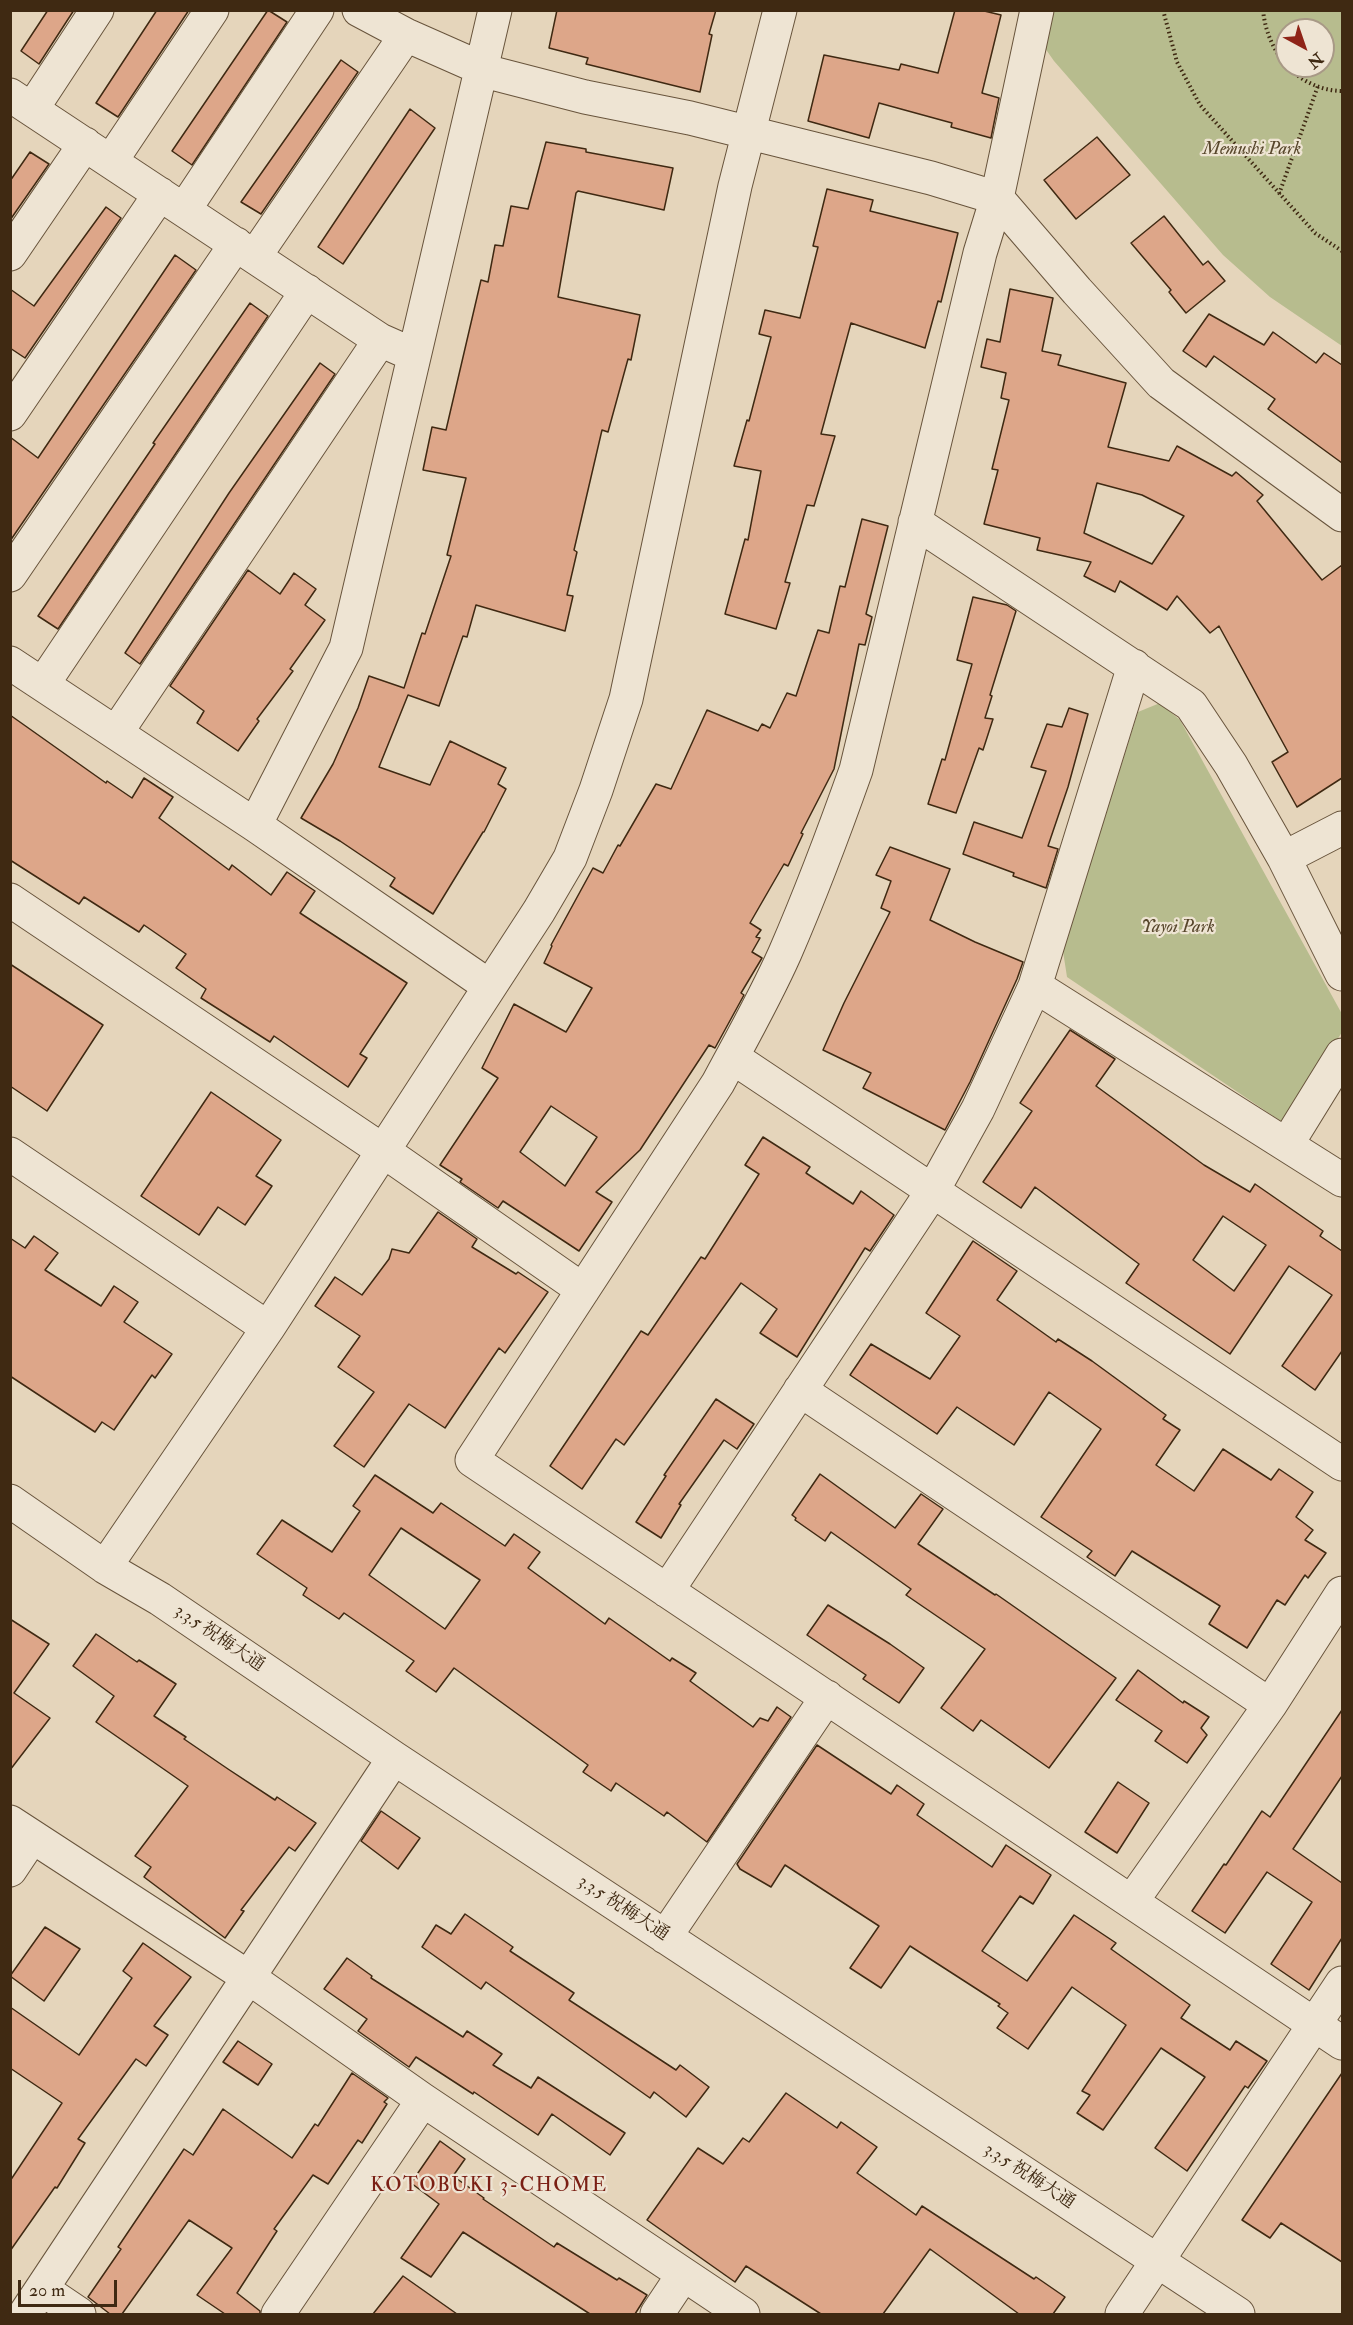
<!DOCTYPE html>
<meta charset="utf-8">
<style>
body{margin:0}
#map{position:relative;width:1353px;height:2325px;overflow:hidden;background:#e5d5bb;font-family:"IM FELL Double Pica",serif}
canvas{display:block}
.frame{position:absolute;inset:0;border:12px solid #3f2912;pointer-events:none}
.north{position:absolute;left:1275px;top:18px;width:60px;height:60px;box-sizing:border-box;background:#eee4d3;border:2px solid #a89986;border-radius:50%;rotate:140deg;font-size:16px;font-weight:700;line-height:24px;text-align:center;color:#3f2912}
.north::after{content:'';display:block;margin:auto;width:21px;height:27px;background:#8f2418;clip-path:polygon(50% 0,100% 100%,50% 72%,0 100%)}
.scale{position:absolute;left:18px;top:2280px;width:99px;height:27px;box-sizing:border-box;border:3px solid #3f2912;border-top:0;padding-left:8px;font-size:18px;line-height:21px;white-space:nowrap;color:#3f2912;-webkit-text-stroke:4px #eee4d3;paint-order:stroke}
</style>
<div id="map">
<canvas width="1353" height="2325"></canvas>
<div class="frame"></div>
<div class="north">N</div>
<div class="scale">20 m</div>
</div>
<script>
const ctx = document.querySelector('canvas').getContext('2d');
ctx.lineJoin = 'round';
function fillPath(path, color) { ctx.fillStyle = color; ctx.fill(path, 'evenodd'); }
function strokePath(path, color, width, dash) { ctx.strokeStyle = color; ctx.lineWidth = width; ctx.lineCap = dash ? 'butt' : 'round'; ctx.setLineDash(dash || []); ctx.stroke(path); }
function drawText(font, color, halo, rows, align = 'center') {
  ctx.font = font + ' "IM FELL Double Pica","Noto Serif JP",serif'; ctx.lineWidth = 4.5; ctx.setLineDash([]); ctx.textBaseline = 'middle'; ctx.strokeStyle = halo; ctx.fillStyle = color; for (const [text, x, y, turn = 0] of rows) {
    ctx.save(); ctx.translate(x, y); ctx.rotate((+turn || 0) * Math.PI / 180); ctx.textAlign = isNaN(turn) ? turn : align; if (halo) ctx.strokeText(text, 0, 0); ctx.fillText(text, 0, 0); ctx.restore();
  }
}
fillPath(new Path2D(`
 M1019,11H1342V346L1270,297L1223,255L1054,61ZM1287,30H1323V66H1287Z
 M1160,703L1180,720L1342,1014V1032L1285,1124L1067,977L1063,951L1138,712Z`), '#b7bc8e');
const building = new Path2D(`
 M48,10H74L39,64L21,51Z
 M157,10H189L118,117L96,103Z
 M268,10L287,22L192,165L172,151Z
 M557,10H716L709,34L712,35L700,92L586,64L588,58L549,48Z
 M955,10H980L1001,15L982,93L999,98L991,138L951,127L952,123L879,103L869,138L808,121L824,55L899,70L901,64L938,73Z
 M341,60L358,72L261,214L241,202Z
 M410,109L435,128L343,264L318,247Z
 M1097,137L1130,175L1076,219L1044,180Z
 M546,142L586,149V152L673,168L664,210L578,191L576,193L558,297L640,315L631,360L628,359L608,432L602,430L574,550L577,552L567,595L573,596L565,631L476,605L467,637L463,636L439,706L408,695L379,767L430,785L450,741L506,768L498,784L506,789L484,832H483L433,914L390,886L395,878L340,841L301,818L333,764L358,708L369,676L404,688L422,633L425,634L451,556L447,555L466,478L423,470L432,427L446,430L481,280L488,282L495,245L503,246L511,206L528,209Z
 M30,152L49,164L10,220V181Z
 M827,189L873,200L870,211L958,233L941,302L938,301L925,348L851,323L821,434L835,436L814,506L807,505L785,582L790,583L776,629L725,614L745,539L748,540L761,471L734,466L747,420L749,421L771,337L759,334L765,310L800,318L818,247L813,246Z
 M106,207L121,218L25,358L10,348V289L34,306Z
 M1164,216L1203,265L1208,261L1225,281L1186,313L1169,292L1171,290L1131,243Z
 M175,255L196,270L10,541V437L38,458Z
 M1010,289L1053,298L1042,351L1061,355L1058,365L1126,383L1108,447L1169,461L1177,446L1232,476L1236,472L1263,495L1257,501L1322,580L1342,565V778L1297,807L1272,762L1288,752L1219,626L1210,633L1177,596L1167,610L1120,581L1115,592L1084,576L1091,562L1037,550L1040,538L984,524L998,470L992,469L1009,400L1001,398L1006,373L981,367L987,339L1000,342ZM1097,483L1142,495L1184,516L1152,564L1084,533Z
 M250,303L268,316L58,629L38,616L155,444L153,443Z
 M1209,314L1264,345L1273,332L1316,363L1324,353L1342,365V463L1268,409L1275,399L1214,356L1206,367L1183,351Z
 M320,363L335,374L140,664L125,653L229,493Z
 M862,519L888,526L866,614L872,617L865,645L859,644L834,769L801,833L803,834L788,866L784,864L750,923L761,930L756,937L760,938L752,952L762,958L741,993L744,995L715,1048L709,1045L640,1150L596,1192L612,1202L579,1251L503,1201L498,1208L460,1182L462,1179L440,1165L498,1078L482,1068L514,1004L566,1032L592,988L544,963L552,946L551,945L593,868L603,873L618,845L620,846L656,784L671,789L707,710L758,731L762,724L770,728L787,693L796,696L818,630L829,633L840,586L845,587ZM551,1106L597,1137L565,1186L520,1152Z
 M248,570L280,594L294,573L316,589L305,605L325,620L290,669L293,671L257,719L259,721L238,751L197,723L204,711L170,686Z
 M973,597L1007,605L1016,611L990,695L992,696L985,718L993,719L983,750L979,748L956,813L928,804L942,759L945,760L972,664L957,660Z
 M1069,708L1088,714L1068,787L1048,846L1058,849L1046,888L1013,876L1014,873L963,854L974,822L1022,838L1046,771L1031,767L1047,724L1062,727Z
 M10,715L106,783L107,781L132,798L144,778L173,797L159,818L229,870L232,865L271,895L287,872L300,881L315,891L300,913L407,983L360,1054L367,1058L348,1087L274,1036L270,1042L201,998L206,989L176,968L186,954L144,925L139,932L84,897L79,904L10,860Z
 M890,847L950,869L930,920L975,942L1023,962L1017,979L970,1082L945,1130L863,1088L871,1073L823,1050L844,1003L890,912L881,908L891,881L876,875Z
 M10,964L103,1025L47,1111L10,1086Z
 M1070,1030L1115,1059L1096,1086L1204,1165L1250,1192L1255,1184L1323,1231L1320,1236L1342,1251V1351L1315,1390L1282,1366L1332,1295L1289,1266L1230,1354L1126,1283L1139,1264L1035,1187L1021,1208L983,1182L1032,1111L1020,1103ZM1223,1216L1266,1245L1234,1291L1193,1260Z
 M211,1092L281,1140L256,1176L272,1186L245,1225L218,1207L199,1235L141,1196Z
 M763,1137L810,1167L806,1173L853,1204L861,1191L894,1215L870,1251L865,1248L797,1357L760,1333L777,1309L741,1283L624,1445L616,1439L582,1489L550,1466L641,1331L648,1335L701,1257L705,1259L759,1174L745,1165Z
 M438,1212L477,1239L472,1247L516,1274L518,1272L548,1292L505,1353L499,1348L445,1428L409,1404L364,1467L334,1446L374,1392L338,1367L360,1336L315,1306L335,1277L362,1295L389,1259L392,1249L409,1253Z
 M34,1236L58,1253L45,1270L101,1306L114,1286L138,1302L124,1322L172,1354L155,1378L152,1375L114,1430L102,1422L95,1432L10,1376V1238L25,1248Z
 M973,1241L1017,1271L997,1300L1056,1342L1058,1339L1092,1361L1166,1415L1163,1419L1180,1430L1156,1465L1194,1491L1223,1449L1271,1480L1279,1469L1313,1492L1296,1517L1313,1530L1305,1540L1326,1553L1308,1578L1305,1575L1285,1605L1277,1600L1247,1648L1209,1624L1220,1606L1132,1551L1115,1576L1087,1557L1092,1551L1041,1517L1101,1429L1049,1392L1014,1445L957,1407L937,1434L850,1375L871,1344L930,1379L960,1336L926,1313Z
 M716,1399L754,1424L737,1449L724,1440L679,1504L681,1505L661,1538L636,1522L666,1476L664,1475Z
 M820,1474L895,1528L921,1494L943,1509L918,1544L995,1595L996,1594L1116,1678L1049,1768L981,1720L973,1731L941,1708L985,1649L906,1595L911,1589L831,1532L825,1541L795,1520L796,1518L792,1515Z
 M375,1475L433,1513L441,1503L505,1546L514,1534L540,1552L528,1568L605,1624L609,1618L670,1661L672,1658L696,1673L690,1681L753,1727L760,1718L768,1721L777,1707L791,1717L707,1842L667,1812L664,1816L616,1783L611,1791L583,1772L588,1765L454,1668L436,1692L406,1671L414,1661L344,1613L339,1619L303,1595L307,1588L257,1554L282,1520L332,1552L360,1511L353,1506ZM401,1528L480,1580L445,1629L369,1575Z
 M828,1605L890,1644L924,1668L899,1703L863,1679L866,1675L807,1635Z
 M10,1619L49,1644L14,1693L50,1718L10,1770Z
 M96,1634L137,1662L139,1660L176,1684L154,1716L186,1737L184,1739L228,1769L275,1800L277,1797L316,1823L295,1851L289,1847L241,1910L244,1911L225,1938L144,1877L151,1867L135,1856L188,1786L96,1722L114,1696L73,1666Z
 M1138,1670L1183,1703L1184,1701L1209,1717L1201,1728L1207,1735L1187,1763L1155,1741L1162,1731L1116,1700Z
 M1342,1710V1776L1293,1849L1342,1883V1938L1309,1990L1271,1964L1312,1902L1267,1872L1225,1933L1192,1911L1224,1864L1226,1865L1262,1811L1270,1817Z
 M817,1745L891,1794L897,1785L924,1804L917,1815L992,1867L1006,1845L1051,1875L1033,1904L1020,1896L982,1951L1027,1981L1074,1915L1116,1943L1111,1949L1190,2005L1181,2018L1230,2050L1236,2041L1267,2061L1248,2088L1245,2086L1187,2171L1155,2148L1205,2077L1161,2048L1103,2130L1077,2113L1090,2095L1082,2091L1126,2025L1072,1987L1028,2049L997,2028L1008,2013L998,2006L1000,2004L910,1946L881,1988L850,1968L879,1926L785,1865L771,1887L740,1869L737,1864Z
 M1118,1782L1149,1803L1117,1853L1085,1832Z
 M381,1811L420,1838L398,1869L361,1841Z
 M465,1914L513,1947L510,1951L574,1993L569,2000L676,2070L680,2065L709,2087L686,2117L654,2092L650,2098L486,1982L481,1989L422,1947L436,1925L451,1934Z
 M45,1927L80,1949L44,2001L10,1976Z
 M143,1943L191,1977L154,2026L168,2035L146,2066L136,2059L78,2139L85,2143L57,2188L55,2187L10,2251V2181L62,2103L10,2068V2007L79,2055L132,1978L123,1971Z
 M347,1958L372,1976L371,1978L463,2037L467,2031L502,2054L493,2065L531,2088L538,2077L625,2133L610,2155L552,2114L538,2135L474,2092L473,2094L416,2057L409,2067L358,2031L367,2019L324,1989Z
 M238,2041L272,2064L258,2085L223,2062Z
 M352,2073L388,2098L384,2102L387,2104L362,2143L358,2140L328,2184L313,2175L274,2229L277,2231L237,2293L260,2311V2314H225L197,2295L232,2248L189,2220L122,2314H110L88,2297L121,2249L118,2247L184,2149L193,2155L223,2109L292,2158L315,2124L318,2126Z
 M1342,2073V2262L1281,2223L1270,2238L1242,2220Z
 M786,2093L837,2128L841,2122L877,2147L857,2173L916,2215L922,2206L1034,2279L1036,2277L1065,2297L1053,2314H1019L930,2249L883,2314H821L746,2266L735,2282L647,2220L698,2148L723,2164L743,2138L749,2142Z
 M440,2141L465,2159L453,2176L484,2198L483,2199L554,2247L557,2243L617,2280L619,2278L647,2295L635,2314H590L463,2232L431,2277L401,2258L439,2204L411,2183Z
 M403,2276L457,2314H373Z`);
fillPath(building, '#dda689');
strokePath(building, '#3f2912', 1.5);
const minor = new Path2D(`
 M359,10L406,35L492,73L585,97L690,118L931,178L997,198L1077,291L1161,383L1342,515
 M1037,10L997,198L980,253L856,770C834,832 811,893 785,953C765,998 741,1040 718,1083L472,1460L1342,2043
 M10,95L380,340L414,355
 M32,109L97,10
 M111,161L212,10
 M184,210L317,10
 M10,254L85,144
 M255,256L406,35
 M10,414L160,194
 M915,522L1191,705L1231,765L1284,858L1342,974
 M10,575L236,244
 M10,663L255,825L489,986
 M43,684L307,291
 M116,733L380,340
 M255,825L346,648L495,10
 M1284,858L1342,828
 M10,900L382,1150L583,1290
 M1035,986L1342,1180
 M732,1057L1342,1464
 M1287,1144L1342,1055
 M10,1154L268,1328
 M800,1390L1270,1705
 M10,1501L105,1567L160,1599L394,1758L1238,2314
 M105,1567L268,1328L539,911L570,858L596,790L626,699L735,186L780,10
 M667,1591L932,1192L978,1109L1035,986L1134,666
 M10,1822L248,1977L423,2100L743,2314
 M10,1870L32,1837
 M1132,1901L1270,1705L1342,1593
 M665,1937L827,1697
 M42,2289L79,2314
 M25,2314L394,1758
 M278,2314L423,2100
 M657,2314L683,2275
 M1122,2314L1342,1983`);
strokePath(minor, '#68543c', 35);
strokePath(new Path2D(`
 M1163,10L1177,62L1200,105L1315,233L1342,251
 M1263,10C1267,53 1298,90 1342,91
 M1279,194L1318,86`), '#3f2912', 4, [1.5, 3]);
strokePath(minor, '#eee4d3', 33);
drawText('italic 18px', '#57462b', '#eee4d3', [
 ["Memushi Park",1252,150],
 ["Yayoi Park",1178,928]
]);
drawText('18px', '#3f2912', '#eee4d3', [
 ["3.3.5 祝梅大通",219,1639,34],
 ["3.3.5 祝梅大通",623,1909,33],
 ["3.3.5 祝梅大通",1029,2177,33]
]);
ctx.letterSpacing = '1.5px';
drawText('20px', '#7a1f14', '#eee4d3', [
 ["KOTOBUKI 3-CHOME",489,2187]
]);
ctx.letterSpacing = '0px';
</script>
